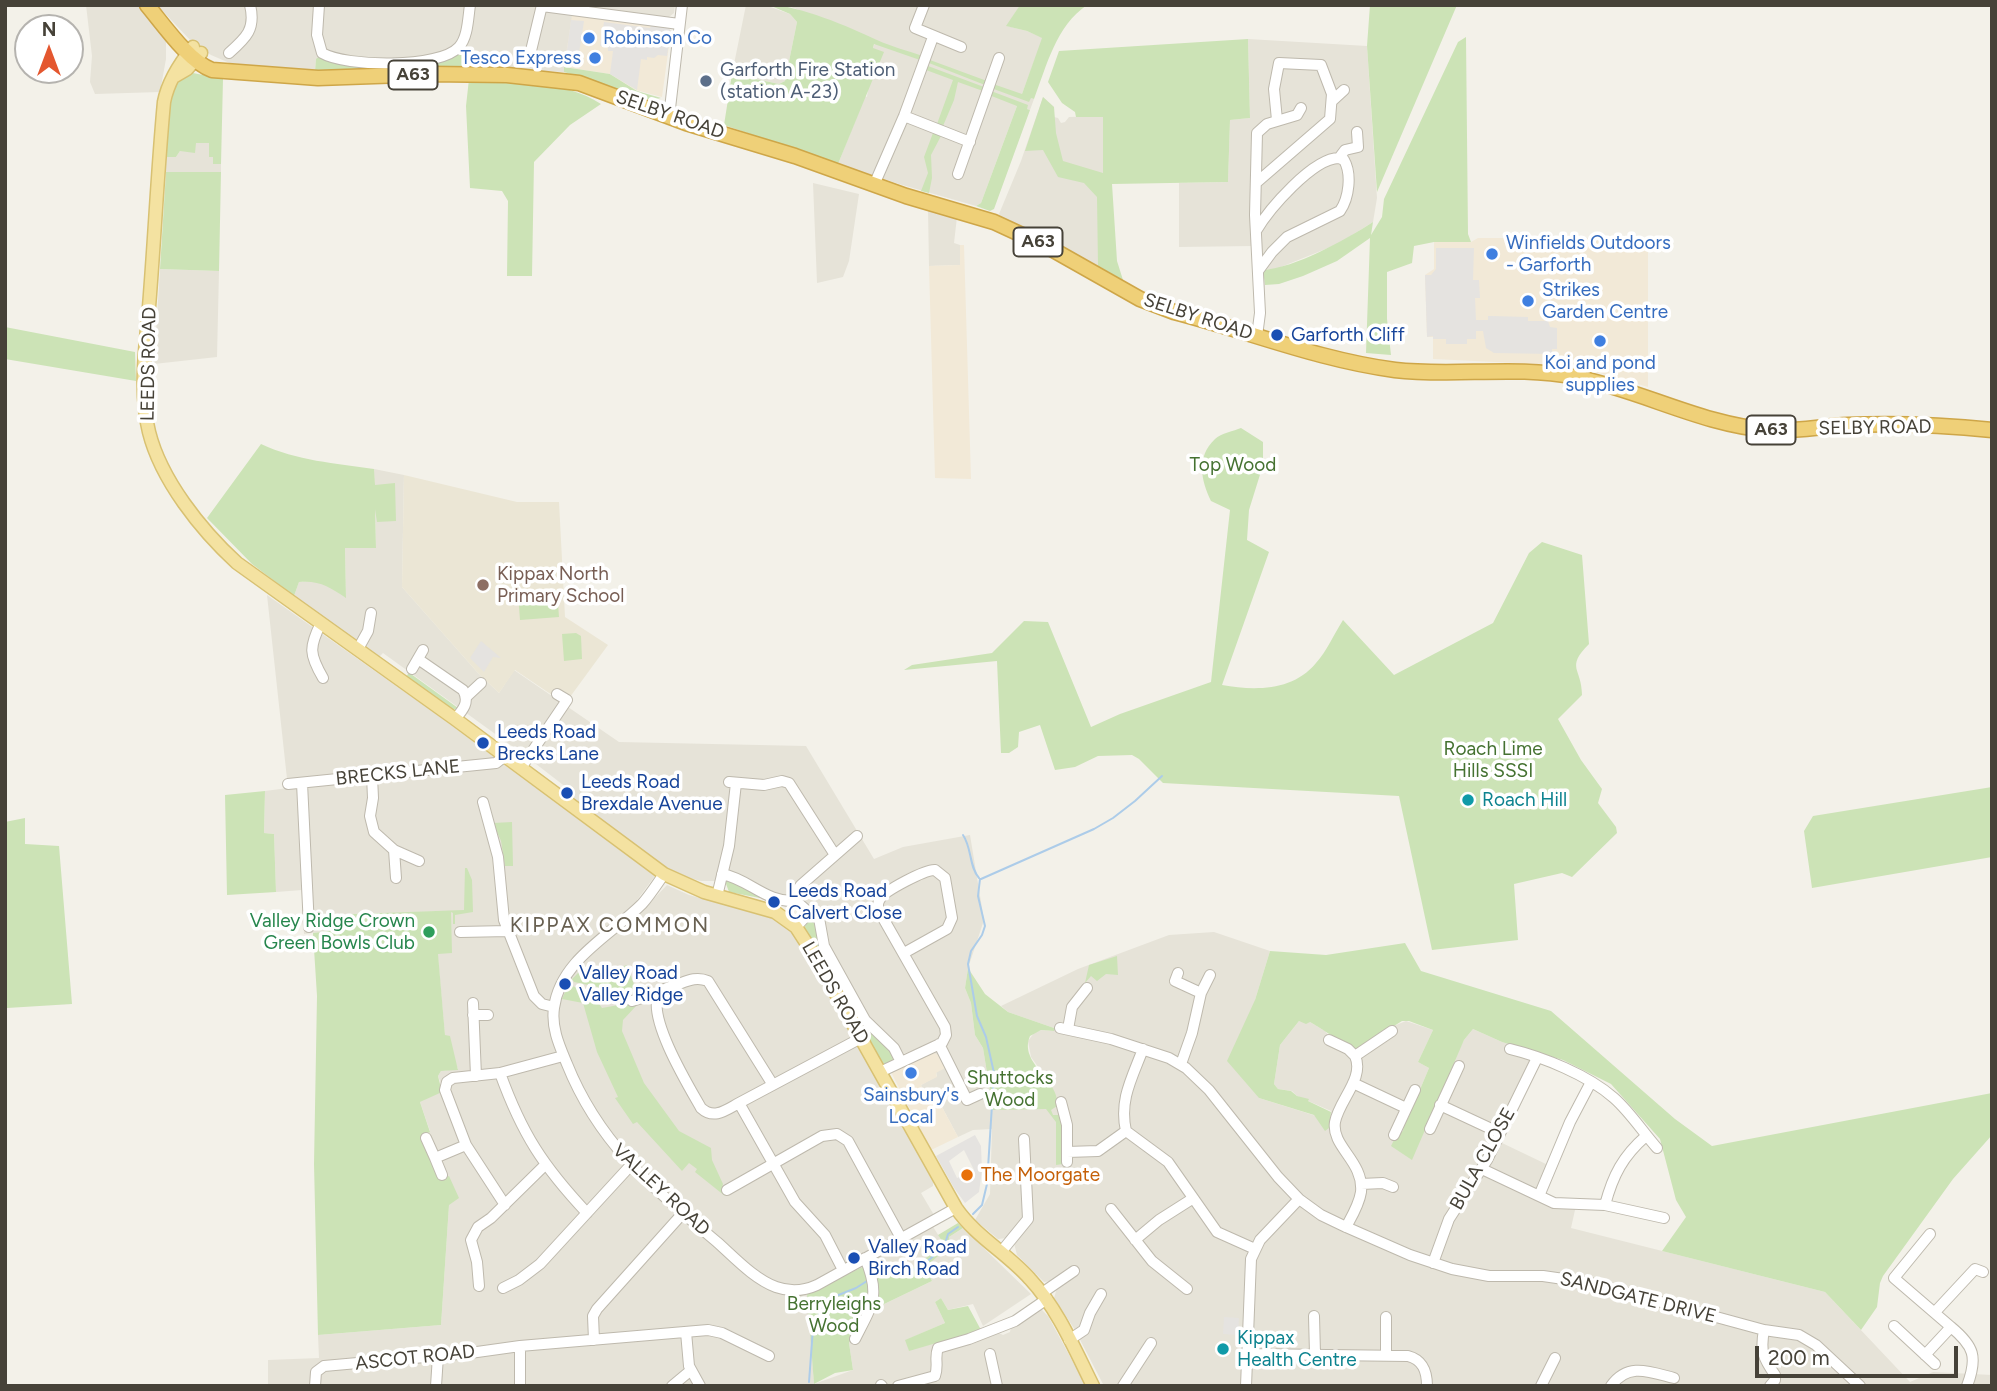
<!DOCTYPE html>
<style>
body{margin:0}
#map{position:relative;width:1997px;height:1391px;overflow:hidden;background:#f3f1e9;font-family:Figtree,sans-serif}
canvas{display:block}
.frame{position:absolute;inset:0;border:7px solid #464238;pointer-events:none}
.north{position:absolute;left:14px;top:14px;width:70px;height:70px;box-sizing:border-box;background:#fff;border:2px solid #b5b3af;border-radius:50%;rotate:0deg;font-size:19px;font-weight:700;line-height:28px;text-align:center;color:#464238}
.north::after{content:'';display:block;margin:auto;width:24px;height:32px;background:#e4572f;clip-path:polygon(50% 0,100% 100%,50% 72%,0 100%)}
.scale{position:absolute;left:1755px;top:1346px;width:203px;height:32px;box-sizing:border-box;border:4px solid #464238;border-top:0;padding-left:9px;font-size:21px;line-height:24px;white-space:nowrap;color:#464238;-webkit-text-stroke:5px #fff;paint-order:stroke}
</style>
<div id="map">
<canvas width="1997" height="1391"></canvas>
<div class="frame"></div>
<div class="north">N</div>
<div class="scale">200 m</div>
</div>
<script>
const ctx = document.querySelector('canvas').getContext('2d');
ctx.lineJoin = 'round';
function fillPath(path, color) { ctx.fillStyle = color; ctx.fill(path, 'evenodd'); }
function strokePath(path, color, width, dash) { ctx.strokeStyle = color; ctx.lineWidth = width; ctx.lineCap = dash ? 'butt' : 'round'; ctx.setLineDash(dash || []); ctx.stroke(path); }
function drawText(font, color, halo, rows, align = 'center') {
  ctx.font = font + ' Figtree,sans-serif'; ctx.lineWidth = 7; ctx.setLineDash([]); ctx.textBaseline = 'middle'; ctx.strokeStyle = halo; ctx.fillStyle = color; for (const [text, x, y, turn = 0] of rows) {
    ctx.save(); ctx.translate(x, y); ctx.rotate((+turn || 0) * Math.PI / 180); ctx.textAlign = isNaN(turn) ? turn : align; if (halo) ctx.strokeText(text, 0, 0); ctx.fillText(text, 0, 0); ctx.restore();
  }
}
fillPath(new Path2D(`
 M86,5H139L166,37V59L160,92L95,94L90,82L92,56Z
 M157,5H675L674,13L669,17L574,6L564,72L463,68L465,54L419,66L378,69L316,59L315,71L254,69L232,64L211,55L191,41Z
 M746,5H765L790,14L797,22L785,81L779,84L732,74Z
 M786,5H1020L1007,26L1027,31L1043,38L1022,94L1034,99L1030,110L1017,106L981,203L976,206L899,184L838,164L865,96L867,97L873,48L876,40Z
 M1248,39L1367,46L1377,198L1373,222L1338,244L1276,269L1254,270L1253,246L1179,247V183L1228,182L1230,120L1250,118Z
 M1043,97L1054,107V117L1058,118L1061,123L1065,122L1069,117L1103,116V173L1098,266L1037,233L1001,218L999,214L1021,161Z
 M196,143H210L209,156L213,157V164H221V172H166V157H176L180,151H188Z
 M813,183L859,194L849,261L843,277L817,283Z
 M928,209L957,217L954,243L960,245L961,265L929,266Z
 M160,269L219,271L217,357L154,364Z
 M374,469L404,475L402,587L478,673L499,693L514,670L619,742L806,746L874,859L903,847L970,835L984,920L968,968L965,988L971,1003L975,1035L983,1048L993,1110L1046,1078L1031,1057L1028,1041L1034,1033L1041,1030L1053,1031L1054,1028L1008,1012L1001,1006L1078,969L1169,935L1214,932L1270,951L1255,1000L1259,1098L1329,1120L1331,1111L1297,1096L1292,1091L1278,1089L1274,1084L1280,1045L1299,1021L1310,1022L1325,1031L1329,1036L1391,1027L1406,1021L1433,1030L1418,1062L1429,1068L1408,1118L1402,1123L1403,1154L1464,1040L1473,1029L1502,1042L1527,1048L1543,1055L1500,1142L1548,1165L1537,1191L1555,1200L1577,1201L1571,1228L1825,1292L1910,1382L1933,1372L1992,1375V1386H1104L1075,1330L1054,1298L1057,1288L1052,1281L1044,1282L1017,1255L1014,1243L1007,1238L998,1239L975,1220L990,1194L992,1129L973,1130L958,1137L934,1092L926,1096L921,1085L937,1076L931,1051L927,1045L903,1054L869,1030L810,921L808,922L799,913L801,911L798,908L717,875L715,881H701L677,875L571,797V791L523,754L383,653L379,657L294,596L299,582L314,581L325,584L346,597L345,547H376Z
 M267,595L436,714L655,876L637,900L645,908L667,885L689,895L771,917L787,926L805,949L933,1181V1186L921,1193L934,1215L928,1219L944,1244L913,1268L906,1266L901,1270L890,1267L875,1275L808,1293L814,1384L853,1370L849,1343L861,1321L860,1313L870,1305L880,1306L932,1281L924,1267L949,1246V1237L963,1228L1031,1294L983,1326L973,1304L948,1310L941,1298L935,1302L945,1323L906,1340L909,1350L957,1337L960,1345L997,1332L1003,1335L1010,1332L1011,1327L1041,1309L1048,1316L1086,1386H268V1360L319,1358L318,1335L441,1325L449,1205L422,1134L430,1131L420,1102L443,1089L438,1076L441,1071L458,1069L445,1036L438,958V953H451L450,911L352,914L346,929L304,934L302,890L276,892L274,834L264,833L265,791L288,788Z`), '#e6e3d8');
fillPath(new Path2D(`
 M572,15L668,27L671,31L662,97L636,90L610,74L564,67Z
 M1478,238H1648V387L1600,373L1558,365L1433,359V337H1427L1425,275L1434,269V242H1471Z
 M960,245H964L971,479L935,478L929,266L960,265Z
 M931,1051L938,1055L945,1068L936,1073L937,1077L921,1085L926,1095L934,1092L958,1137L931,1150L891,1072Z`), '#f2e9d7');
fillPath(new Path2D(`
 M404,475L517,502H559L565,617L608,645L570,697H555L515,670L499,693L478,673L402,587Z`), '#ebe6d5');
fillPath(new Path2D(`
 M769,5C799,5 849,27 877,40C892,47 906,50 923,56L920,60L874,44L873,48L884,52L838,164L724,125L732,74L779,84L785,81L797,22L790,14Z
 M1020,5H1087C1056,26 1047,65 1034,99L1031,98L1029,102L991,88L993,84L1022,94L1042,38L1027,31L1006,26Z
 M1370,5H1457L1377,192L1367,46Z
 M1466,37L1468,234L1471,242H1434L1414,246L1412,263L1387,272V319L1391,355L1366,353L1370,238L1337,261L1303,276L1279,284L1265,285L1263,270C1295,268 1345,240 1373,222L1371,235L1382,217L1384,199L1458,42Z
 M1248,39L1250,118L1230,120L1228,182L1112,184L1117,261L1123,280L1098,266L1097,197L1084,183L1058,177L1043,150L1025,151L1043,97L1054,107L1056,133L1063,161L1103,173V117H1076L1075,112L1062,103L1048,82L1059,51Z
 M462,50L465,54L463,68L419,66L443,60Z
 M320,56L378,69L315,71L316,59Z
 M930,60L987,81L985,85L929,63Z
 M928,66L984,87L983,91L958,82L954,100L943,126L937,124L953,80L926,70Z
 M564,67L610,74L637,91L661,98L651,100L564,72Z
 M193,73L223,79L221,164H213V157H209V143H196L195,153L180,151L176,157H166C167,131 160,82 193,73Z
 M469,79C512,81 564,80 601,104L570,125L534,162L532,276H507L508,201L502,191L470,188L466,106Z
 M991,91L1028,105L1027,109L1030,110L994,209L990,211L976,206L981,203L1017,106L989,95Z
 M933,133L941,136L931,155L932,178L929,193L921,191L928,173L924,157Z
 M166,172H221L219,271L160,269Z
 M5,327L135,352L136,381L5,359Z
 M1241,428L1263,442V465L1249,510L1247,540L1269,552L1222,685C1255,691 1293,691 1316,663C1327,651 1334,634 1343,620L1394,675L1493,623L1529,553L1542,542L1582,555L1589,644C1565,668 1582,668 1582,695L1558,719L1581,760L1602,789L1598,803L1616,827L1617,833L1572,877L1562,873L1514,884L1518,940L1432,950L1399,796L1163,783L1139,759L1132,755L1098,756L1075,767L1055,770L1040,725L1019,732L1018,747L1009,753H1001L997,661L904,670L912,665L992,653L1024,621L1048,622L1091,727L1120,714L1211,682L1230,510L1211,501C1201,480 1196,457 1215,439C1221,433 1234,431 1241,428Z
 M261,444C297,461 335,463 374,469L375,485L395,483L396,521L377,522L375,509L376,548H345L346,598C330,587 319,580 299,582L294,596L252,564L207,518Z
 M557,590L559,617L520,620L518,593Z
 M576,633L581,636L582,659L564,661L562,634Z
 M408,674H411L458,708L452,710L406,677Z
 M1992,787V857L1812,888L1804,831L1813,816Z
 M265,791L264,833L274,834L276,892L227,895L225,795Z
 M25,818V844L59,846L72,1004L7,1008L5,1002V822Z
 M512,822L513,866H505L501,841L493,823Z
 M465,868H467L472,880L473,912L455,915V924H453V913L451,912L452,953L438,954L445,1035L450,1036L458,1070L441,1071L438,1076L442,1092L420,1102L430,1132L422,1135L440,1179L449,1176L459,1198L449,1205L441,1325L318,1335L314,1164L317,996L313,933L345,929L352,914L464,910Z
 M728,878L761,896L760,898L729,892L725,881Z
 M810,921H815L823,950L889,1046L895,1057L894,1061L883,1065L804,929L806,923Z
 M1405,943L1421,971L1551,1011L1675,1119L1712,1146L1992,1093V1135L1953,1179L1883,1276L1880,1283L1877,1307L1861,1330L1825,1292L1662,1251L1686,1217L1676,1200L1660,1139L1611,1084L1563,1060L1502,1042L1473,1029L1464,1040L1412,1160L1391,1146L1397,1134L1403,1131L1404,1119L1408,1118L1429,1068L1418,1062L1433,1030L1409,1021H1402L1357,1049C1339,1042 1326,1031 1310,1022L1306,1024L1299,1021L1280,1045L1274,1084L1278,1089L1291,1091L1297,1096L1309,1099L1308,1101L1331,1112L1329,1128L1325,1131L1314,1115L1259,1098L1227,1061L1255,1000L1270,951L1326,955Z
 M1117,956L1118,975L1106,974L1097,981L1091,976L1085,983L1089,965Z
 M627,965L637,993L634,992L606,1002L598,987L574,982L572,979L579,972C594,978 611,970 627,965Z
 M968,968L985,994L1008,1012L1054,1028V1031L1041,1030L1030,1036C1018,1064 1061,1080 1057,1106L1051,1110L1053,1115H1060L1063,1122V1164L1056,1165V1122L1046,1109L993,1110L983,1048L975,1035L971,1003L965,988Z
 M568,985L590,991L602,1008L624,1004L636,1006L623,1020L622,1031L644,1083L679,1131L711,1148L712,1160L723,1184L722,1188L725,1196L695,1172L697,1169L689,1163L682,1171L637,1122L633,1124L615,1098L618,1097L597,1052L583,1003L562,999Z
 M958,1223L963,1228L949,1237L950,1246L925,1267L932,1281L880,1306L875,1280C883,1271 890,1271 900,1273L907,1268L910,1270L944,1244L938,1235Z
 M865,1266C870,1283 877,1300 860,1313L861,1321L849,1343L853,1370L835,1373L814,1384L807,1293Z
 M941,1298L948,1310L968,1306L981,1330L909,1351L905,1340L945,1323L935,1302Z`), '#cce3b6');
fillPath(new Path2D(`
 M571,20L584,21L577,66L565,64Z
 M604,22L650,28L651,25L668,27L671,31L667,56L658,55L654,58L647,57V60L641,59L637,90L610,74L613,51H608V47L600,46Z
 M1436,248H1474L1473,280H1479L1480,298H1475L1476,320H1488V316H1492L1528,317V321H1548L1550,327L1557,328V349H1552V354L1494,353L1486,348L1483,331H1476V339H1467V344H1446V339H1433V336L1427,337L1425,275H1431L1436,269Z
 M481,641L501,658L493,657L484,672L470,658Z
 M975,1135L981,1146L982,1171L979,1192L965,1203L954,1188L936,1156ZM964,1150L974,1170L957,1178L949,1161Z
 M1224,1317L1239,1318L1238,1335L1223,1334Z`), '#e5e3e0');
strokePath(new Path2D(`
 M963,835C972,848 969,867 979,878
 M981,879L1094,829L1113,818L1135,801L1162,776
 M973,1214L982,1205L987,1184L994,1073L986,1037L977,1016L968,964L971,951L982,935L985,926L978,896L980,879
 M875,1276C889,1269 902,1267 917,1270L944,1247L948,1234L958,1227
 M809,1382L813,1328L826,1300L856,1288L867,1281`), '#accce9', 2);
const minor = new Path2D(`
 M319,5L317,35L322,53C346,67 439,69 459,47C468,37 468,18 470,5
 M924,5L915,28L961,47
 M542,6L679,24
 M229,53C246,38 256,29 250,5
 M529,59L542,5
 M1332,101L1344,90
 M904,116L970,142
 M669,117L682,5
 M958,174L999,58
 M1256,183L1330,119L1332,94L1321,65L1279,63L1274,89L1277,120
 M874,185L904,116L933,37
 M1256,231C1269,209 1313,158 1339,158L1345,150L1358,147L1357,132
 M1258,271L1272,252L1287,237L1340,211C1349,198 1352,174 1344,160L1339,158
 M1257,336L1260,313L1255,215L1257,133L1267,124L1297,115L1301,108
 M321,623C309,647 309,654 323,678
 M358,649L368,631L371,613
 M418,659L463,690C470,702 463,710 455,719
 M412,669L423,650
 M466,697L481,683
 M521,768L567,700L557,694
 M372,776L373,798L370,816L374,832L394,850L419,861
 M729,782L764,785L782,781L789,783L835,855
 M302,783L309,927
 M288,784L496,763L505,756
 M483,802L498,857L504,920L534,996L542,1004L554,1007
 M394,850L396,878
 M664,874C657,884 650,895 642,904C611,935 560,960 554,1008C551,1028 560,1047 567,1064C599,1144 653,1188 717,1242C734,1257 754,1279 776,1287C790,1292 804,1291 817,1285L956,1208
 M722,874C749,879 766,903 796,901
 M717,896L729,846L736,783
 M807,915L819,918L824,946L865,1020L894,1048L901,1062
 M796,927L807,915L805,909L796,901V892L801,885L857,836
 M460,932L508,931
 M1178,973L1175,981L1201,993
 M632,1001L648,996L658,997
 M473,1003L476,1076
 M473,1015H488
 M1060,1028L1111,1039L1169,1058L1186,1068L1209,1090L1278,1177L1299,1199L1321,1215L1346,1227L1410,1255L1452,1269L1489,1276H1543L1591,1283L1764,1330L1799,1335L1816,1345L1860,1386
 M1068,1029L1072,1007L1087,988
 M1329,1040L1348,1049L1355,1056
 M939,1044L967,1100L980,1094
 M1143,1049C1132,1078 1119,1100 1126,1131L1168,1162L1217,1232L1255,1249
 M1510,1049C1543,1057 1588,1075 1614,1098C1630,1112 1642,1131 1657,1148
 M1355,1056L1392,1031
 M1181,1064L1192,1033L1201,993L1210,975
 M880,1072L942,1043L946,1035L945,1027L879,911C878,906 877,904 880,899C884,891 926,869 935,870L945,878L952,918L947,929L904,953
 M500,1073C522,1134 543,1166 587,1213
 M1353,1083L1406,1108
 M1061,1102L1067,1125V1162
 M739,1103C726,1110 714,1120 701,1108C688,1085 649,1021 658,996C661,989 669,987 676,985C687,981 696,976 708,981L773,1085
 M1440,1105L1500,1133
 M1430,1129L1459,1066
 M1394,1135L1415,1090
 M426,1138L435,1158
 M1067,1152L1098,1151L1126,1131
 M1482,1169L1554,1203L1605,1205L1664,1218
 M442,1175L435,1158L466,1145
 M1361,1184L1383,1183L1393,1187
 M727,1190L822,1136L837,1134L848,1141L901,1238
 M1539,1196L1570,1122L1591,1082
 M505,1205L466,1145L445,1090L447,1082L453,1078L500,1073L563,1056
 M1605,1205C1613,1175 1623,1156 1646,1136
 M1111,1209L1152,1261L1187,1289
 M1346,1227C1352,1216 1359,1205 1361,1192C1364,1161 1331,1147 1335,1122C1339,1100 1365,1078 1355,1056
 M1135,1240L1159,1220L1192,1199
 M1001,1252L1028,1219L1024,1139
 M1433,1263L1449,1219L1487,1160L1537,1058
 M843,1270L825,1235L795,1202L739,1103L861,1038
 M479,1286L477,1262L471,1240L478,1227L491,1218L545,1165
 M503,1288L519,1280L540,1264L631,1165
 M1042,1293L1074,1271
 M1935,1312L1975,1269L1983,1272
 M1314,1316L1315,1354
 M1894,1326L1935,1364
 M1951,1327C1974,1346 1978,1357 1967,1386
 M1764,1330C1760,1351 1763,1358 1775,1375V1380L1770,1386
 M686,1332L689,1366L700,1386
 M855,1339C872,1305 881,1296 865,1258
 M594,1340L593,1316L597,1309L683,1213
 M1069,1340L1084,1330L1090,1313L1101,1294
 M990,1354L997,1386
 M1247,1354L1408,1356C1423,1360 1427,1371 1427,1386
 M1386,1355V1317
 M1925,1355L1951,1327L1894,1278L1930,1234
 M881,1385L882,1386
 M315,1386L316,1372L324,1366L470,1353L520,1346
 M436,1386L438,1356
 M520,1386V1346L708,1330L722,1333L769,1356
 M672,1386L690,1371
 M898,1386L935,1376C939,1365 934,1358 938,1348L969,1339L1015,1321L1047,1299
 M1123,1386L1151,1343
 M1246,1386L1251,1259L1260,1240L1299,1199
 M1541,1386L1555,1358
 M1611,1386C1628,1362 1650,1372 1674,1378`);
const major = new Path2D(`
 M193,47C180,63 168,81 164,102C158,166 155,230 150,294C147,338 138,388 149,432C161,480 201,530 237,563L455,719L664,874L704,892L775,912L796,927L816,958L956,1208C976,1237 1007,1253 1030,1279C1058,1309 1075,1350 1093,1386
 M175,76L187,69L201,53`);
const highway = new Path2D(`
 M147,5C163,24 189,62 212,70L318,78L431,74L507,75L579,83L686,123L795,156L906,196L994,222L1048,247L1140,299L1174,312C1248,331 1319,360 1395,370C1454,377 1515,365 1575,377C1641,390 1702,425 1769,430C1796,432 1822,426 1848,425C1896,423 1944,425 1992,430`);
strokePath(minor, '#beb9ad', 12);
strokePath(major, '#d8c172', 15);
strokePath(highway, '#cea648', 17);
strokePath(minor, '#fff', 10);
strokePath(major, '#f4e2a1', 12);
strokePath(highway, '#efd078', 14);
for (const [x, y, r, color] of [
 [589,38,7,"#3f7fe0"],
 [595,58,7,"#3f7fe0"],
 [706,81,7,"#5c6f8a"],
 [1492,254,7,"#3f7fe0"],
 [1528,301,7,"#3f7fe0"],
 [1277,335,7,"#1a4fb4"],
 [1600,341,7,"#3f7fe0"],
 [483,585,7,"#8d6e63"],
 [483,743,7,"#1a4fb4"],
 [567,793,7,"#1a4fb4"],
 [1468,800,7,"#0f9aa8"],
 [774,902,7,"#1a4fb4"],
 [429,932,7,"#2e9e5b"],
 [565,984,7,"#1a4fb4"],
 [911,1073,7,"#3f7fe0"],
 [967,1175,7,"#e8710a"],
 [854,1258,7,"#1a4fb4"],
 [1223,1349,7,"#0f9aa8"]
]) { const dot = new Path2D(); dot.arc(x, y, r, 0, 2 * Math.PI); ctx.fillStyle = color; ctx.fill(dot); strokePath(dot, '#fff', 2.5); }
for (const [x, y, w] of [
 [413,75,49],
 [1038,242,49],
 [1771,430,49]
]) { const box = new Path2D(); box.roundRect(x - w / 2, y - 14.5, w, 29, 5); ctx.fillStyle = '#fff'; ctx.fill(box); strokePath(box, '#464238', 2); }
drawText('bold 18px', '#464238', null, [
 ["A63",413,75],
 ["A63",1038,242],
 ["A63",1771,430]
]);
drawText('19px', '#366cbe', '#fff', [
 ["Robinson Co",603,38],
 ["Tesco Express",581,58,"right"],
 ["Winfields Outdoors",1506,243],
 ["- Garforth",1506,265],
 ["Strikes",1542,290],
 ["Garden Centre",1542,312],
 ["Koi and pond",1600,363,"center"],
 ["supplies",1600,385,"center"],
 ["Sainsbury's",911,1095,"center"],
 ["Local",911,1117,"center"]
], 'left');
drawText('19px', '#4e5e75', '#fff', [
 ["Garforth Fire Station",720,70],
 ["(station A-23)",720,92]
], 'left');
drawText('19px', '#464238', '#fff', [
 ["SELBY ROAD",670,115,19],
 ["SELBY ROAD",1198,317,18],
 ["LEEDS ROAD",149,364,-89],
 ["SELBY ROAD",1875,428,-1],
 ["BRECKS LANE",398,773,-6],
 ["LEEDS ROAD",835,993,60],
 ["BULA CLOSE",1483,1159,-61],
 ["VALLEY ROAD",661,1190,43],
 ["SANDGATE DRIVE",1638,1298,14],
 ["ASCOT ROAD",415,1358,-6]
]);
drawText('19px', '#164399', '#fff', [
 ["Garforth Cliff",1291,335],
 ["Leeds Road",497,732],
 ["Brecks Lane",497,754],
 ["Leeds Road",581,782],
 ["Brexdale Avenue",581,804],
 ["Leeds Road",788,891],
 ["Calvert Close",788,913],
 ["Valley Road",579,973],
 ["Valley Ridge",579,995],
 ["Valley Road",868,1247],
 ["Birch Road",868,1269]
], 'left');
drawText('19px', '#457231', '#fff', [
 ["Top Wood",1233,465],
 ["Roach Lime",1493,749],
 ["Hills SSSI",1493,771],
 ["Shuttocks",1010,1078],
 ["Wood",1010,1100],
 ["Berryleighs",834,1304],
 ["Wood",834,1326]
]);
drawText('19px', '#785e54', '#fff', [
 ["Kippax North",497,574],
 ["Primary School",497,596]
], 'left');
drawText('19px', '#0d838f', '#fff', [
 ["Roach Hill",1482,800],
 ["Kippax",1237,1338],
 ["Health Centre",1237,1360]
], 'left');
drawText('19px', '#27864d', '#fff', [
 ["Valley Ridge Crown",415,921],
 ["Green Bowls Club",415,943]
], 'right');
drawText('19px', '#c56008', '#fff', [
 ["The Moorgate",981,1175]
], 'left');
ctx.letterSpacing = '2px';
drawText('21px', '#686051', '#fff', [
 ["KIPPAX COMMON",610,926]
]);
ctx.letterSpacing = '0px';
</script>
